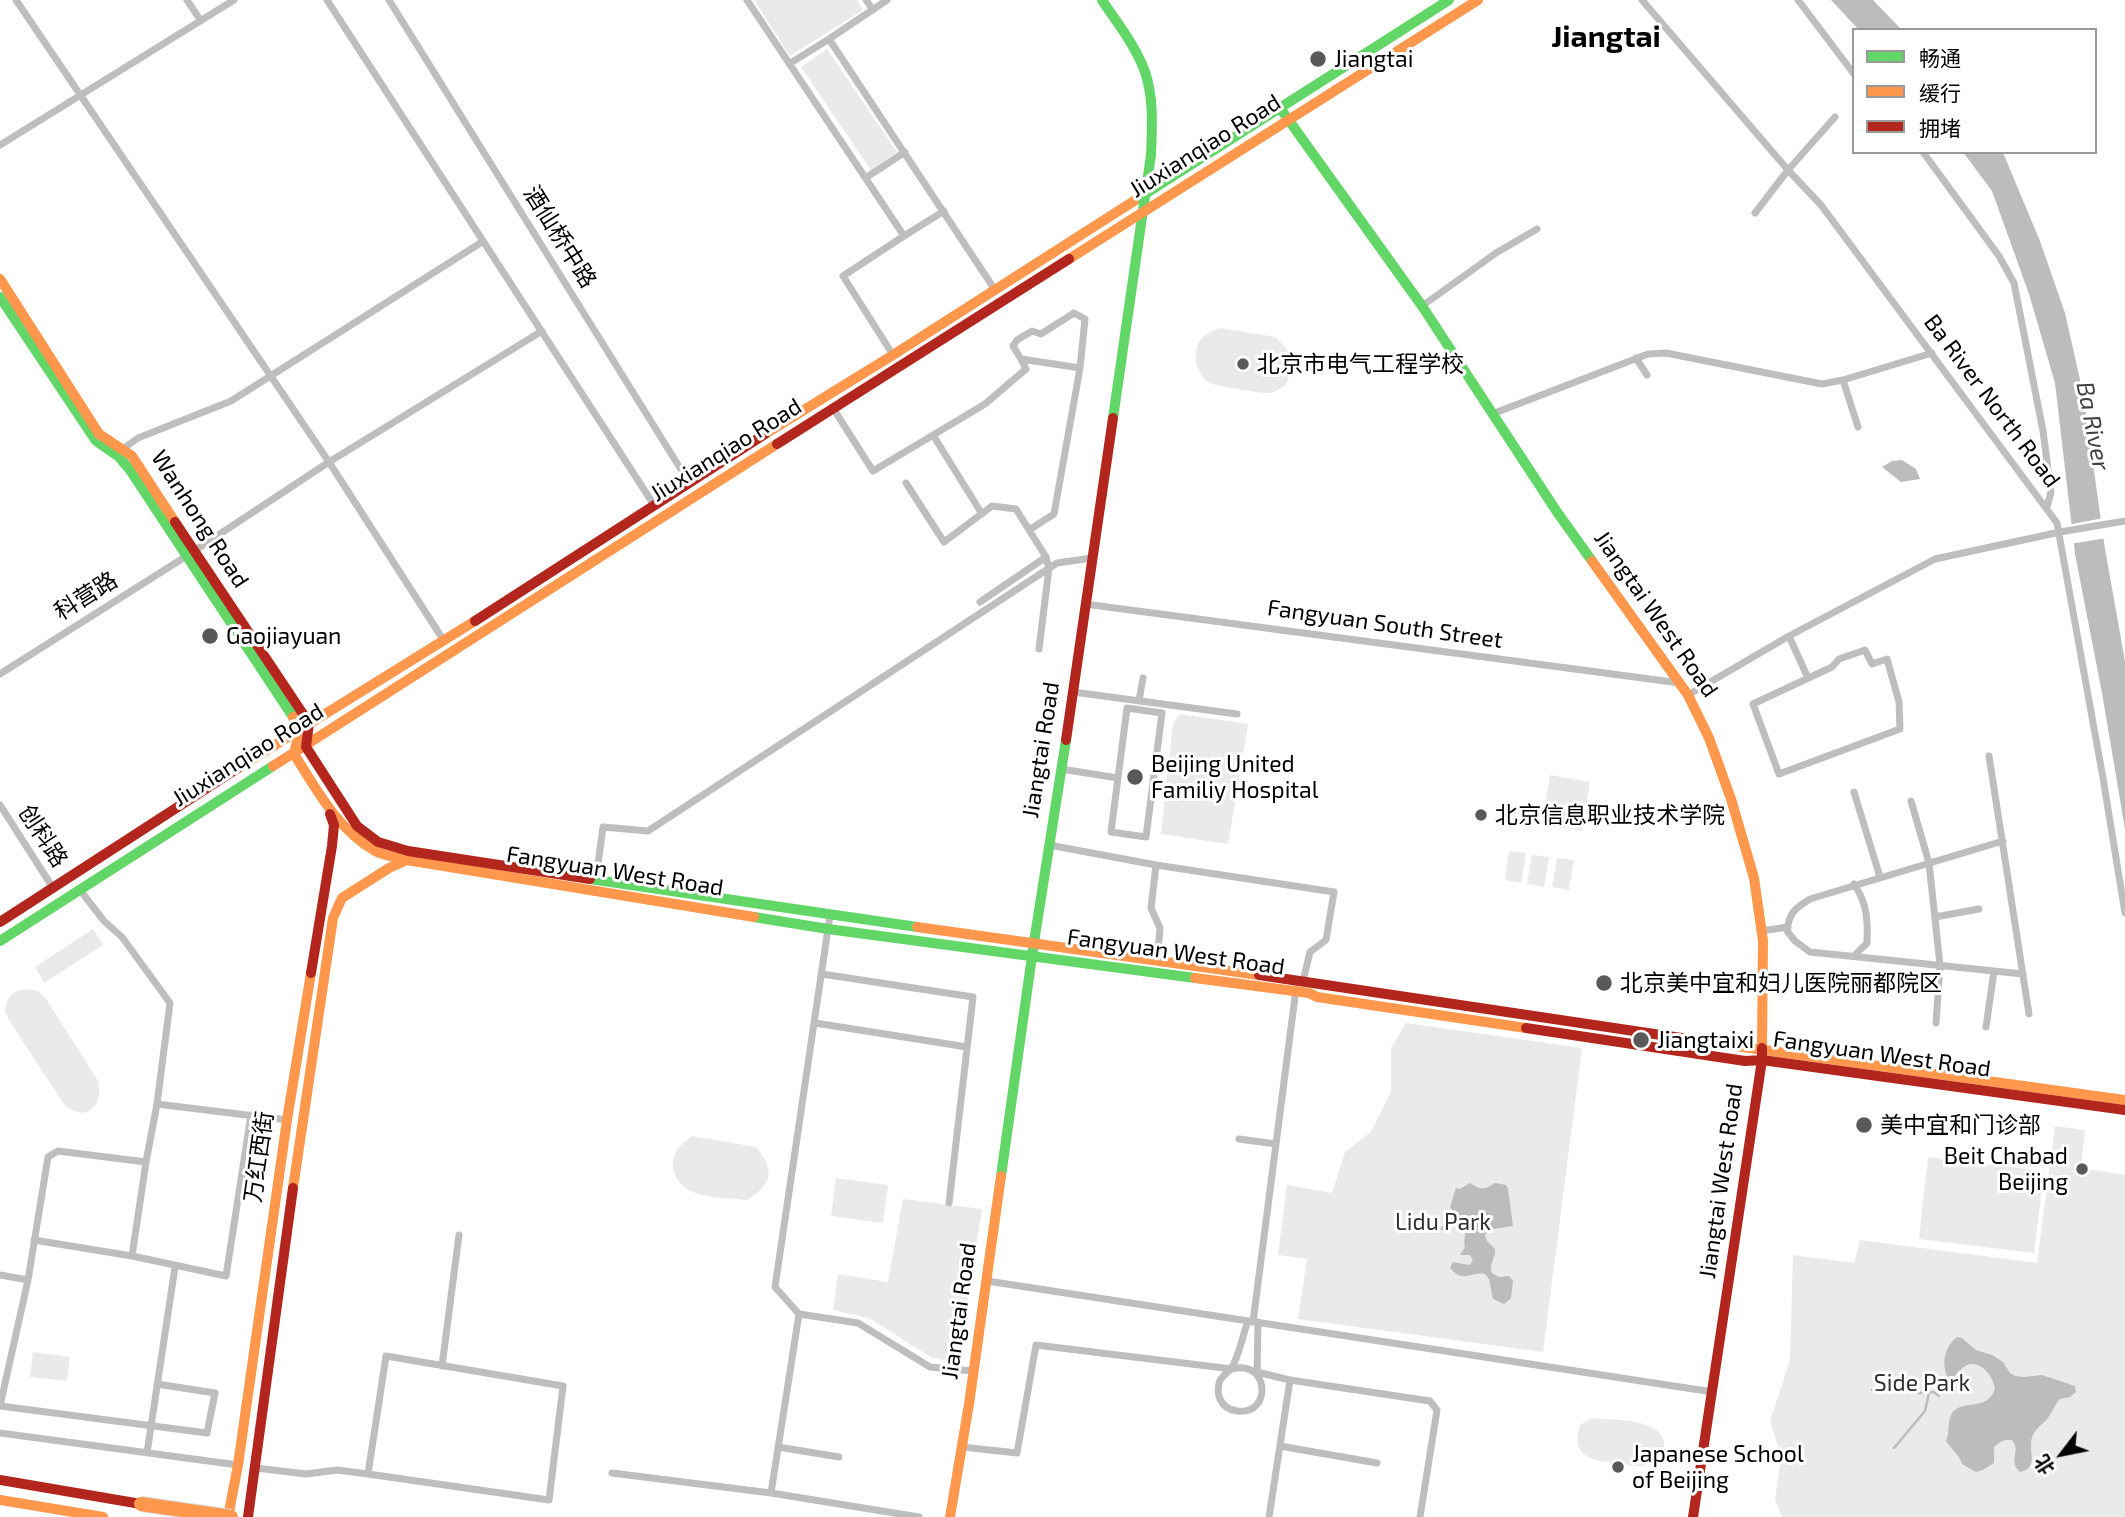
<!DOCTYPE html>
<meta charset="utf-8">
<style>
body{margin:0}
#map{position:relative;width:2125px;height:1517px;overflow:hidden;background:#fff;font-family:"Exo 2","Noto Sans SC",sans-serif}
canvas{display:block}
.legend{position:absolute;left:1852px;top:28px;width:245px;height:126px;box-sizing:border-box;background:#fff;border:2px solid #999;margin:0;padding:9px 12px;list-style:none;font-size:21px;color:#000}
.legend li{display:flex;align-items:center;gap:14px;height:35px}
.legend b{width:35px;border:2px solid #999}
.north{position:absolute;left:2027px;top:1419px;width:70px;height:70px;-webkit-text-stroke:5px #fff;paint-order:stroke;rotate:238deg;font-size:19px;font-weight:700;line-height:28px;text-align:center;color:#000}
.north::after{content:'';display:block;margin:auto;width:24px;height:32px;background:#000;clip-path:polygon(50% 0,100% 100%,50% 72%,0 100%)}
</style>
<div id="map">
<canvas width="2125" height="1517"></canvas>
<ul class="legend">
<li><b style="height:9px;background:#63d668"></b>畅通</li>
<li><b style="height:9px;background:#ff974d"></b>缓行</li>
<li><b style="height:9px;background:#b3261e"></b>拥堵</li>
</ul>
<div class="north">北</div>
</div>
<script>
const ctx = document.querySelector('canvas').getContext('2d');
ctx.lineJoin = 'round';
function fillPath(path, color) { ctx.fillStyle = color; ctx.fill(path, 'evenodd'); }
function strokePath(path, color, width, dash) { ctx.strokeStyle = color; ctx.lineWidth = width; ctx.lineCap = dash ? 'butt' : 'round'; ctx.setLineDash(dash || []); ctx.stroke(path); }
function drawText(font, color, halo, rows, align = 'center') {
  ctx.font = font + ' "Exo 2","Noto Sans SC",sans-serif'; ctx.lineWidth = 6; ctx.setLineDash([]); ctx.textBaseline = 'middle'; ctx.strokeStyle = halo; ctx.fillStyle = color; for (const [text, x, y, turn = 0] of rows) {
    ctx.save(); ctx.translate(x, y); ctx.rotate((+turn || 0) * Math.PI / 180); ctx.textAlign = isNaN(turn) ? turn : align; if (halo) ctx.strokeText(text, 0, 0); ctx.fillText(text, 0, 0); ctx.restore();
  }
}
fillPath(new Path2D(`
 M754,0H857L863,10L790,56Z
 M827,49L897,152L871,170L801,67Z
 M1220,328L1275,337L1290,352L1292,370L1285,386C1281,388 1275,392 1270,393C1264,394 1215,386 1210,383C1196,375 1191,353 1201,339C1206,333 1213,331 1220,328Z
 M1180,714L1248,724L1228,844L1161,834L1173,724Z
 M1550,775L1590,782L1582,831L1542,824Z
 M1509,851L1526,853L1521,883L1505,880Z
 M1532,855L1549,857L1544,887L1527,884Z
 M1557,858L1574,860L1569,890L1552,887Z
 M93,929L103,945L44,983L35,967Z
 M24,989L38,991L45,997L98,1081C104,1108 84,1124 63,1103L9,1020L5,1011C7,998 11,992 24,989Z
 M1406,1023L1582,1048L1543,1352L1298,1319L1307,1259L1278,1255L1287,1185L1332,1193L1345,1152L1371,1132L1391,1091V1048Z
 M2055,1126L2085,1130L2081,1168L2125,1175V1517H1782L1775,1500L1781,1456L1770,1421L1790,1360L1793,1255L1854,1263L1860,1240L2037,1263Z
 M692,1136L756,1147C775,1170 773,1184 747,1200C722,1197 677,1200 673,1167C672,1152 681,1144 692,1136Z
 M1928,1157L2044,1171L2034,1253L1919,1239Z
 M836,1178L888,1185L883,1223L831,1216Z
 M903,1199L982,1209L958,1362L932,1358L869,1318L833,1310L838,1274L888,1282Z
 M33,1352L70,1357L67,1381L30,1377Z
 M1592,1418C1611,1420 1668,1418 1664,1447C1663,1456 1656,1462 1647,1465C1639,1468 1628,1465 1620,1464C1594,1460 1569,1459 1580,1425Z`), '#eaeaea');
fillPath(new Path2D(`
 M1831,0H1873L1902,30H1859Z
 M1963,152H2002L2004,155L2040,241L2065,313L2083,393L2105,549L2125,661V829L2102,693L2075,554L2055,383L2029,294L1992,191Z
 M1902,460L1916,469L1920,479L1901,482L1882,467L1892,461Z
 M1470,1183C1480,1190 1484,1190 1495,1183L1506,1185L1508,1189L1513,1226L1488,1230L1485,1235L1487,1241L1495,1249C1496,1259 1488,1264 1492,1273L1499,1277L1509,1276L1513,1281L1511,1298L1504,1304L1493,1299L1489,1279L1485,1274C1470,1271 1464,1284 1450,1268L1453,1262L1469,1265L1473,1261L1470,1255H1460L1465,1247C1463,1240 1467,1233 1464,1228L1455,1224L1443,1231L1440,1229L1445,1222L1446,1213L1452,1211L1450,1207L1456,1188L1460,1189Z
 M1957,1337L1962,1338L1976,1350L1992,1355L2003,1362L2010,1373L2015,1376L2024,1377L2042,1375L2075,1386L2076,1392L2070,1397L2060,1399C2054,1405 2053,1412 2048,1418C2043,1424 2036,1428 2033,1435C2026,1448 2041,1468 2020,1472C2007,1460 2022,1452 2012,1440C2004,1439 2000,1442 1994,1447V1463L1983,1470L1976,1472L1962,1464C1959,1454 1951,1449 1946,1441C1950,1432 1947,1421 1952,1413C1962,1399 1987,1412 1995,1389C1994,1379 1984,1363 1971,1364C1964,1364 1957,1374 1952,1379L1948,1378C1941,1364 1944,1347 1957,1337Z`), '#bcbcbc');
fillPath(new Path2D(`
 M2104,518L2107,538L2070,544L2067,525Z`), '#fff');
strokePath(new Path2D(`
 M1872,1390L1892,1383L1901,1384L1918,1393L1934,1392L1939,1396
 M1894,1448L1925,1411L1929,1393`), '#bcbcbc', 2.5);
strokePath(new Path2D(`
 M16,0L329,462L444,641
 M187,0L201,21
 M327,0L654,505
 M389,0L690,484
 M747,0L904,236L944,211
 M866,0L873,10
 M1642,0L1788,170L1821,205L2057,523L2103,778L2125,913
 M1798,0L1854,74
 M829,39L887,0
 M789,64L829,39L995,290
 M0,145L234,0
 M1923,152L1999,256L2014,283L2043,431L2051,492L2047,507
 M867,177L905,152
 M1755,213L1788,170L1835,117
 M1422,306L1496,253L1537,229
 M893,355L843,276L904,236
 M1636,358L1647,375
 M1843,380L1858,427
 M833,408L873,471L985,404L1026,369L1021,359
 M1492,414L1648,354L1666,353L1822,384L1843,380L1932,353
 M933,435L982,514
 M124,448L138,438L231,401L482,242
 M906,483L944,542L992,506L1016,509L1029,530
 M980,602L1046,557
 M1085,604L1680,683
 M1789,636L1808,678
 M1039,649L1049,568L1046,557L1029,530L1054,514L1080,368L1085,319L1074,313L1041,334L1032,331L1017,340L1013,346L1021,359L1080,368
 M1865,650L1872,664L1887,659L1899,702L1900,729L1779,774L1753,704L1832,667L1839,659Z
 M0,674L185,557L329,462L542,331
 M1073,692L1237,714
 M1688,695L1789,636L1935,559L2060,532L2125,521
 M1139,701L1143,678
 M1127,708L1162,713L1146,837L1111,832Z
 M1989,756L2029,1014
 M1061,769L1118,778
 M1854,792L1880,877
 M1911,801L1929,863L1940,965L1936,1023
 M0,805L53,888
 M2003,841L1810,899C1794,909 1789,913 1787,931L1795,941L1810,952L2023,974
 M1049,845L1156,865L1334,892L1326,940L1310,952L1303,981
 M1156,865L1151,908L1160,928L1157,960
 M596,879L603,827L648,831L1057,563L1092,558
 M1854,884C1867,903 1868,920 1867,943L1855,955
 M80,890L104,921L122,937L170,1003L157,1104L146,1162L132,1256
 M830,915L775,1287L799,1314L858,1323L930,1367L973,1371
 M1935,917L1979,909
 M1761,931L1788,927
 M822,974L973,997L949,1203
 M815,1023L967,1047
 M1986,1027L1994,971
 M157,1104L287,1120
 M1239,1139L1276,1144
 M146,1162L58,1151L48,1157L28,1280L0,1406L207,1433L215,1393L157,1384
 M34,1240L132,1256L226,1276L251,1115
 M0,1275L28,1280
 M987,1281L1713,1392
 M1253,1322L1296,989
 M442,1366L459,1235
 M1257,1372L1290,1380
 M1257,1375L1258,1322
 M0,1433L238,1465
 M1280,1446L1377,1463
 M778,1447L839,1457
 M962,1447L1017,1453L1036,1345L1232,1369C1270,1359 1272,1416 1237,1411C1230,1410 1223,1406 1220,1399C1218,1395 1218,1388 1219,1383C1221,1375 1229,1373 1232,1367C1239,1356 1243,1334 1248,1321
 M147,1453L175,1267
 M256,1468L306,1474L337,1470L368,1474L549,1500L563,1386L386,1356L368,1474
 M612,1473L771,1493L919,1517
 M771,1493L799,1314
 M1269,1517L1290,1380L1430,1401L1437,1410L1420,1517`), '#bebebe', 7);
strokePath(new Path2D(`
 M1102,0C1117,23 1136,46 1145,72C1154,98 1152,128 1151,155L1113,418
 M1280,108L1422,306L1557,512L1592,561
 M1134,201L1449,0
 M0,297L96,441L119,457L130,470L293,717
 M590,879L917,927
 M754,917L828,929L1195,978
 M0,941L273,766
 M1001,1176L1034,942L1066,740`), '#63d668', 10);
strokePath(new Path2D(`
 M1069,259L1478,0
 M0,279L99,434L132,456L175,522
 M765,434L893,355L1134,201
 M1592,561L1688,695L1709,738L1731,799L1754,878L1763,941L1762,1048
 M293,717L300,728L294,754C316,789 338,830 375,851C385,856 396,857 407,860L754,917
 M273,766L777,444
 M238,768L475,621
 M917,927L1259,975
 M1195,978L1309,993L1317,997L1526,1028
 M1728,1045L2125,1100
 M293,1188L333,918L342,898L389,868L407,860
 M0,1500L103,1517
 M228,1517L238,1465L287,1120L311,973
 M950,1517L969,1404L1001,1176`), '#ff974d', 10);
strokePath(new Path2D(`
 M777,444L1069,259
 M175,522L309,723L306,747L357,826L378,842L408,851L590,879
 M475,621L765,434
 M1066,740L1113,418
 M0,922L238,768
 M311,973L332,846L334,825L330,814
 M1259,975L1728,1045
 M1526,1028L1745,1061L1762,1060L2125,1110
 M0,1480L141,1504
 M248,1517L293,1188
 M1693,1517L1762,1060V1048`), '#b3261e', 10);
const slowBridge = new Path2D(`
 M141,1504L231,1517`);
strokePath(slowBridge, '#dbdbdb', 16, []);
strokePath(slowBridge, '#ff974d', 14);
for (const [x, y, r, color] of [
 [1318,59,9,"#595959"],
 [1243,364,7,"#595959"],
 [210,636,9,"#595959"],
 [1135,777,9,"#595959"],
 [1481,815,7,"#595959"],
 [1604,983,9,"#595959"],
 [1641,1040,9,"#595959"],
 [1864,1125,9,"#595959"],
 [2082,1169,7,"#595959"],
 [1618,1467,7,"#595959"]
]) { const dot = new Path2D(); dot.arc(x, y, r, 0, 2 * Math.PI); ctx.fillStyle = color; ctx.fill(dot); strokePath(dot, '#fff', 2.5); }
drawText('23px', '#000', '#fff', [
 ["Jiangtai",1334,59],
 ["北京市电气工程学校",1257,364],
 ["Gaojiayuan",226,636],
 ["Beijing United",1151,764],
 ["Familiy Hospital",1151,790],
 ["北京信息职业技术学院",1495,815],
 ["北京美中宜和妇儿医院丽都院区",1620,983],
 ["Jiangtaixi",1657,1040],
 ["美中宜和门诊部",1880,1125],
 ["Beit Chabad",2068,1156,"right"],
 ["Beijing",2068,1182,"right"],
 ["Japanese School",1632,1454],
 ["of Beijing",1632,1480]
], 'left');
drawText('23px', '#000', '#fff', [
 ["Jiuxianqiao Road",1205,146,-32],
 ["酒仙桥中路",560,237,58],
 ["Ba River North Road",1992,401,53],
 ["Jiuxianqiao Road",726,450,-32],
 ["Wanhong Road",200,519,57],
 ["科营路",86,596,-32],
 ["Jiangtai West Road",1656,614,55],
 ["Fangyuan South Street",1385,624,8],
 ["Jiangtai Road",1041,750,-81],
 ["Jiuxianqiao Road",248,755,-32],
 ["创科路",43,836,57],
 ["Fangyuan West Road",615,871,9],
 ["Fangyuan West Road",1176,952,8],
 ["Fangyuan West Road",1882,1054,8],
 ["万红西街",259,1157,-82],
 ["Jiangtai West Road",1721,1181,-82],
 ["Jiangtai Road",959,1311,-82]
]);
drawText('23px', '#2f2f2f', '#fff', [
 ["Lidu Park",1443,1222],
 ["Side Park",1922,1383]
]);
drawText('italic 24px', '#404040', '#fff', [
 ["Ba River",2093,426,79]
]);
drawText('bold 30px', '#000', '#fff', [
 ["Jiangtai",1606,37]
]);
</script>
